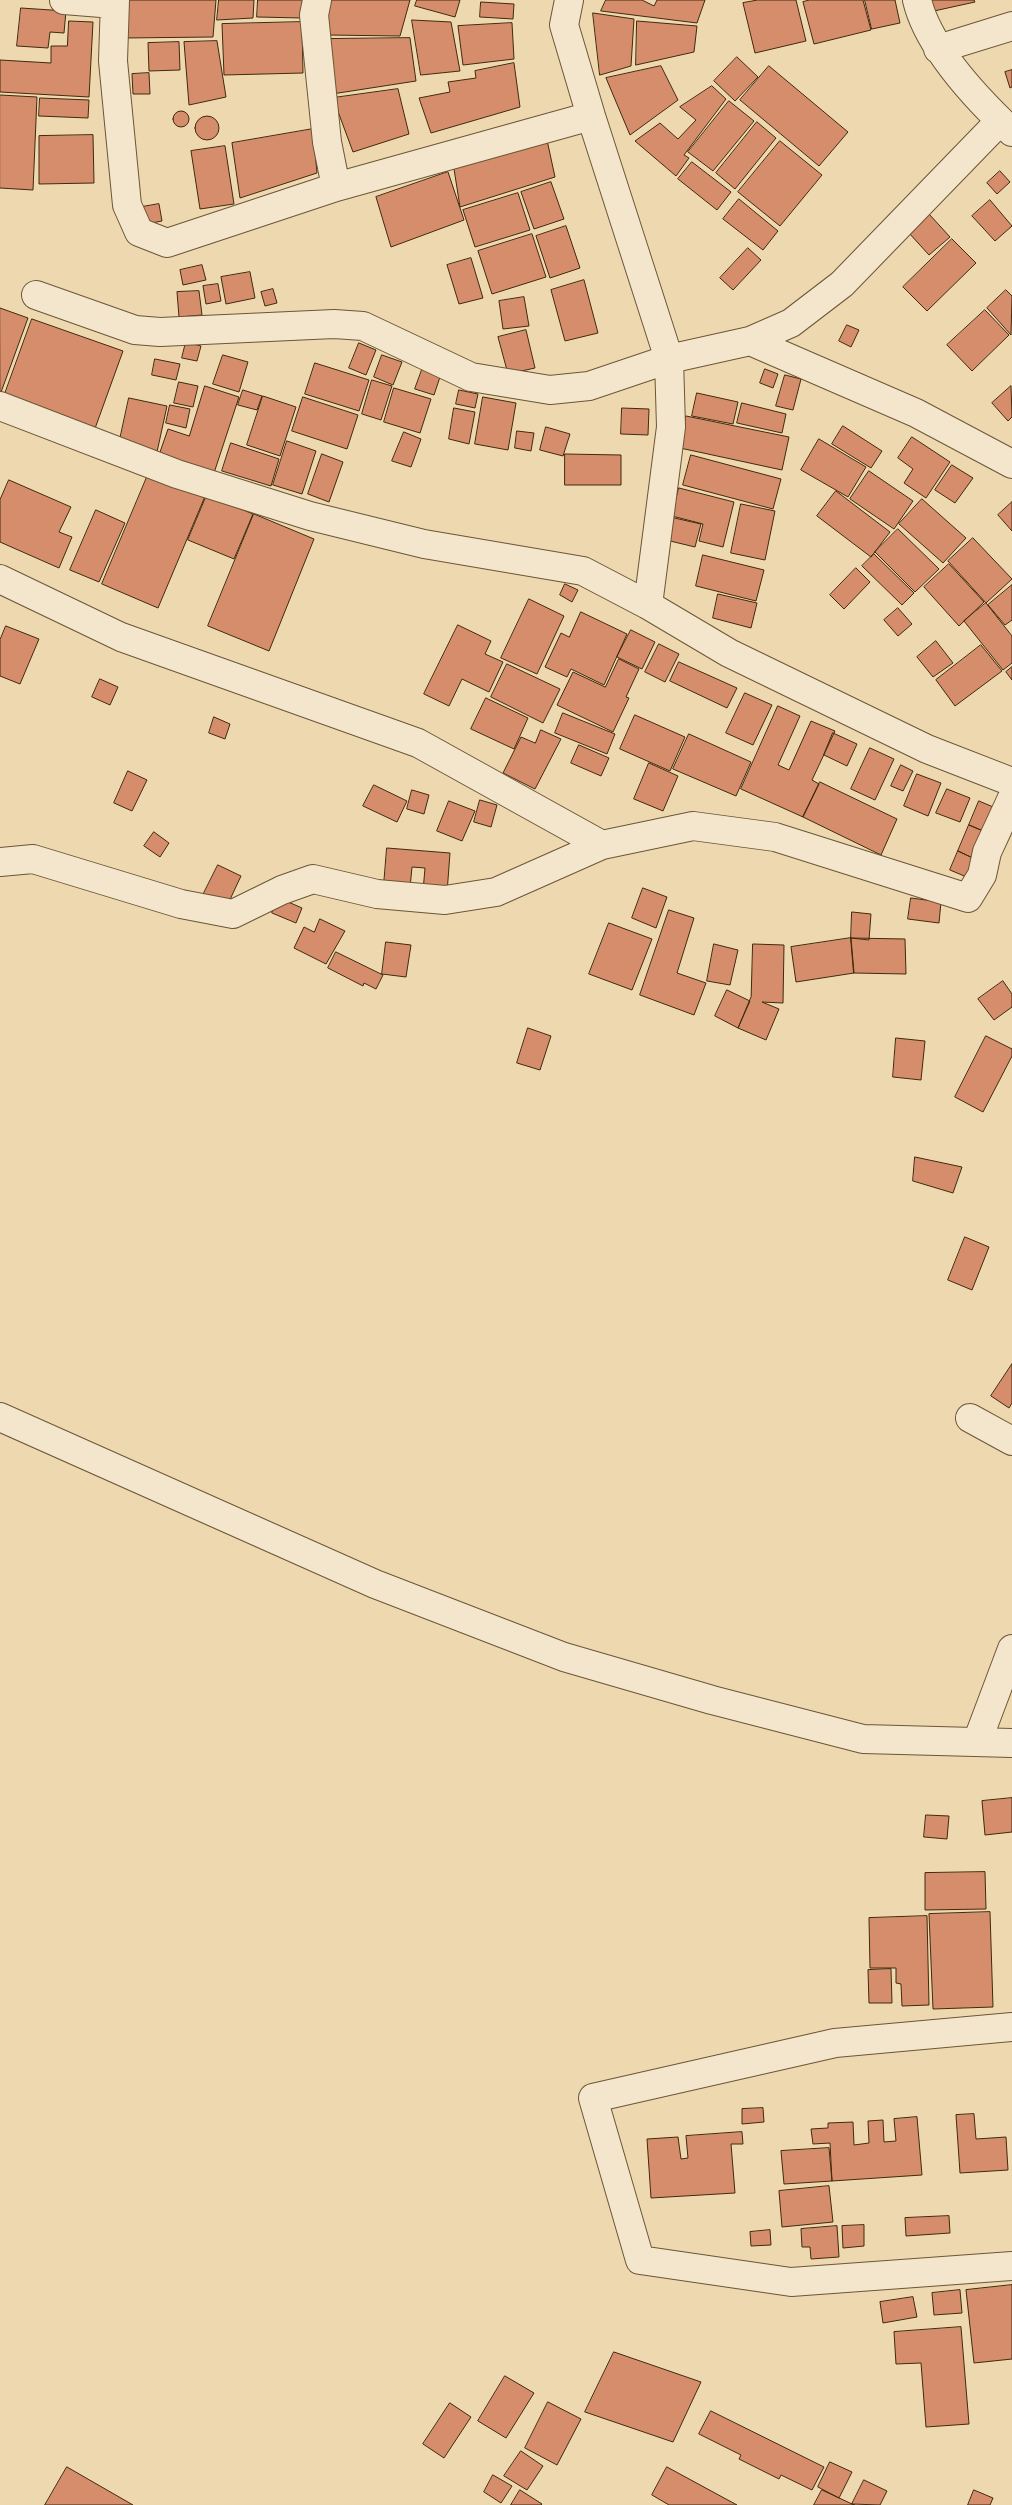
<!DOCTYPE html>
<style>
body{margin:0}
canvas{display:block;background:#edd8b0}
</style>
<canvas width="1012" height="2505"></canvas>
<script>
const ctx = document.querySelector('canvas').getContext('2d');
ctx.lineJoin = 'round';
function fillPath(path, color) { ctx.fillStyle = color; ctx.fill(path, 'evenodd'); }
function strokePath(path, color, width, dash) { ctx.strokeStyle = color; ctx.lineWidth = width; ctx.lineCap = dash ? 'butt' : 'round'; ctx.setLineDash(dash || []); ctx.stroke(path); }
const building = new Path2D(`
 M129,0H216L213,37L125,38Z
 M219,0H254L253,18L217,20Z
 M258,0H303L302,18L257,17Z
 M328,0H410L400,36L327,35Z
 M417,0H460L455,17L415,6Z
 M606,0H642L654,6L657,0H705L697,23L601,11Z
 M758,0H796L806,41L755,53L743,3Z
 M810,0H863L871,30L814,44L803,2Z
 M865,0H895L900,23L872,29Z
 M931,0H974L975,2L934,11Z
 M481,2L514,4L513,19L480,17Z
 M21,8L66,11L64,33L50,32L48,48L17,46Z
 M593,13L634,19L631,66L600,75Z
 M412,20L451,22L460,71L421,75Z
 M69,21L93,22L89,97L0,92V60L51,63V46H67Z
 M637,21L697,26L694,52L636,65Z
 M302,22L303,73L224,75L222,24Z
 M512,23L514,59L463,65L458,26Z
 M410,38L416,81L332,94L325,39Z
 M217,41L226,97L189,105L184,42Z
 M179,42L180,70L149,71L148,43Z
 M737,57L758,77L735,101L714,81Z
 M514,63L520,107L431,133L419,98L450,92L448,82L476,78L475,71Z
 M661,66L678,100L630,135L606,78Z
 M769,66L848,132L819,166L740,100Z
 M1012,70V87L1010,88L1005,72Z
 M149,73L150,94H133L132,74Z
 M712,86L726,99L684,155L689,158L676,176L635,141L660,123L678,139L696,120L680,107Z
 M398,89L409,134L353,152L333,98Z
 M0,95L37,97L33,190L0,188Z
 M40,98L89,100L88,118L39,116Z
 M729,101L754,121L713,171L688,152Z
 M173 119a8 8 0 1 1 16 0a8 8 0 1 1-16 0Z
 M195 128a12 12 0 1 1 24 0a12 12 0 1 1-24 0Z
 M757,122L776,138L735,189L716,173Z
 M313,129L317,173L240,198L232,143Z
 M93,135L94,183L39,184V136Z
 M547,140L555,177L460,207L454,169Z
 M780,141L822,175L780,226L738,192Z
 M225,146L234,204L200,209L191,151Z
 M692,162L731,192L717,210L678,179Z
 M1000,171L1010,182L997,194L987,183Z
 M448,172L464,220L391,247L376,197Z
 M551,182L564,219L534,229L521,192Z
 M518,193L530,230L475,247L463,210Z
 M739,199L778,231L763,250L723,219Z
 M990,200L1012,226L995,241L972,216Z
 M159,204L162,221L146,224L142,207Z
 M929,214L950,237L929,255L909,233Z
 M566,226L580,268L550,278L536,236Z
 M532,234L546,277L492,294L478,251Z
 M952,239L976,263L927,311L903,287Z
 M748,248L761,260L733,290L720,278Z
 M471,258L483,298L459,304L447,265Z
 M202,265L206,280L183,285L180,270Z
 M250,272L255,298L226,304L221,277Z
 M584,280L598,333L565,341L551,290Z
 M218,284L221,301L206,304L203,286Z
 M273,289L277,303L265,306L261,292Z
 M1006,290L1012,296L1011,335L987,308Z
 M199,291L202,315L179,317L177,292Z
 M524,297L529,326L503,329L499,301Z
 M0,308L28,318L0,395Z
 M985,310L1009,335L972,371L947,345Z
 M32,319L123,351L93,434L2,402Z
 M847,325L859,330L851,347L839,341Z
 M526,330L535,368L508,374L498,337Z
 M186,342L201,346L197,361L182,358Z
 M359,343L376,350L366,375L349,368Z
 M223,355L248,362L239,392L213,384Z
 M382,355L402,362L393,385L374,377Z
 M155,359L180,364L176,380L152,375Z
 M315,363L369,380L359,411L305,394Z
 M423,367L441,374L434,395L415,389Z
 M765,369L778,374L773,388L760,383Z
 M785,375L801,379L793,410L776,406Z
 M372,380L392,386L381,420L362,414Z
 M179,382L198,386L193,407L174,403Z
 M205,386L239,397L214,473L159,455L168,429L189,436Z
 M1011,386L1012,417L1008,421L992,403Z
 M394,388L431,399L420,433L384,422Z
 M243,390L262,396L257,410L238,405Z
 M459,390L478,394L475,408L456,404Z
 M697,393L738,402L733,424L692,416Z
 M263,396L296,407L280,456L247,445Z
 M303,397L358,415L347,449L292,431Z
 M483,397L516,403L508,450L475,444Z
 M129,398L167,406L157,452L119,444Z
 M742,403L786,414L782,433L737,423Z
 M170,405L190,409L186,428L166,423Z
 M454,408L475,412L469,444L449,439Z
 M622,408L649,409L648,435L621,434Z
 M686,416L789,437L782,470L680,448Z
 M843,426L882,451L871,468L832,444Z
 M546,427L570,434L563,456L540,450Z
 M517,431L534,433L531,451L515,448Z
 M404,432L421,439L411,467L392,461Z
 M912,437L950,462L926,498L904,483L913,469L898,458Z
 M819,439L866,467L848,497L801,470Z
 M287,441L316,451L302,494L273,485Z
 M231,443L279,459L271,486L222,471Z
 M322,454L343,462L329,502L308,494Z
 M565,454L621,455V485H565Z
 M691,455L781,479L773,509L683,485Z
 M952,465L973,478L955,503L935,490Z
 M150,470L206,494L158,608L102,584Z
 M869,471L913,501L894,529L850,499Z
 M9,480L71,507L59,532L72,537L59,568L0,542V500Z
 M679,488L734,502L723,547L699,541L703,524L672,516Z
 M836,491L890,532L871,557L817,516Z
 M207,495L253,514L234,559L188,540Z
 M922,499L966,538L943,563L899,524Z
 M1012,502V531L998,515Z
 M741,504L775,511L765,560L731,553Z
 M96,510L125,523L99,582L70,570Z
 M254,514L314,539L269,651L208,626Z
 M670,517L701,524L695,547L666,540Z
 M898,529L939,569L915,592L875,552Z
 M973,538L1012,579L986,603L948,561Z
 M874,554L914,593L902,605L862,566Z
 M703,555L764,570L756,601L696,586Z
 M949,564L984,602L959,626L924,587Z
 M856,568L870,582L844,609L830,595Z
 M565,584L578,590L572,602L560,595Z
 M1012,585V620L1005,625L988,605Z
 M718,594L757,603L751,628L713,618Z
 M529,599L564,616L537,674L501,658Z
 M986,603L1012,636V663L1003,670L964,621Z
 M898,608L912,624L898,636L884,620Z
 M581,612L627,634L604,685L571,669L567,677L545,667L561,633L569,637Z
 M458,625L491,641L485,654L503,662L489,692L462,679L449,706L424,694Z
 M6,626L39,639L20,684L0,676V640Z
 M631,630L655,642L642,669L617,657Z
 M936,641L953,663L933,677L917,657Z
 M659,644L679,654L665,682L645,672Z
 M981,645L1002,671L955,706L936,680Z
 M619,659L639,669L626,697L629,698L613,732L557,705L573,672L605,687Z
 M679,662L737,688L727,708L670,681Z
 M507,664L560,689L543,723L491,697Z
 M1012,667V680L1006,672Z
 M100,679L118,687L110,705L92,697Z
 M745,693L772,705L753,745L726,733Z
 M486,698L528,718L514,749L471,729Z
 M778,706L800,716L778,765L789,770L811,721L835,731L812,780L819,784L803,817L741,789Z
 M563,713L615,734L607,754L555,733Z
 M635,715L685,737L670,771L620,749Z
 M214,717L230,724L225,739L209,733Z
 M541,730L561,739L535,789L503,773L521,737L535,743Z
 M833,733L857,744L847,766L824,755Z
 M689,734L751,762L736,796L673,769Z
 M579,745L609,758L601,776L571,763Z
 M870,748L894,759L875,800L851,789Z
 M649,763L678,776L663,811L634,799Z
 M901,765L913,771L903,791L891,786Z
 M128,771L147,780L132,811L114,803Z
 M917,774L941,783L928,816L904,806Z
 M820,782L897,819L881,855L803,817Z
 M374,785L407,801L397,822L363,806Z
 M947,789L970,798L960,822L936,813Z
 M412,790L429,795L424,814L407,809Z
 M480,800L497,805L491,827L474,822Z
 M449,801L475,811L462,841L437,831Z
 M979,801L998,809L988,833L969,825Z
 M969,825L988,833L977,860L958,851Z
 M154,832L169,843L160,857L144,846Z
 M387,848L450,853L447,893L423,891L425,868L412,867L410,888L384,885Z
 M958,851L977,860L969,878L950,870Z
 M218,865L241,876L226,908L202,897Z
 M643,888L667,897L656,928L632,918Z
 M279,898L302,908L296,923L272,913Z
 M911,898L941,902L939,923L908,919Z
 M669,910L694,918L677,973L706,983L694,1015L640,995Z
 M852,912L871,914L869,940L851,938Z
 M320,919L345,931L326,964L294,948L304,927L314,932Z
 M609,923L652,939L632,990L589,974Z
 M851,938L854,973L796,982L791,947Z
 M851,938L905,939L906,974L854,973Z
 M386,942L411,945L406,977L382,974Z
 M714,944L738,950L730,985L707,981Z
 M753,944L784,945L783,1003L762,1002L779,1009L766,1040L738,1028L751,997Z
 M336,952L383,975L376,989L364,983L363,986L328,968Z
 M1003,981L1012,994V1007L994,1020L978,999Z
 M727,990L750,1001L738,1028L715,1016Z
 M528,1028L551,1036L540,1070L517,1063Z
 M986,1036L1012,1049V1056L983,1112L955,1097Z
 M896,1038L925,1041L921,1080L893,1077Z
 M915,1157L962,1167L953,1193L913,1181Z
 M965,1237L989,1247L972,1290L948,1280Z
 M1012,1364V1403L1009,1408L991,1396Z
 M1012,1798V1832L985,1835L982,1801Z
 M926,1815L949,1816L947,1839L924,1837Z
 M985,1872L986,1909L925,1910V1873Z
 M990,1912L993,2007L933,2009L929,1914Z
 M927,1916L929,2005L902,2006L901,1984L896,1983V1968H870L869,1918Z
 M891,1969L892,2003H869L868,1970Z
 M763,2108L764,2122L742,2124V2109Z
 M974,2114L976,2139L1006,2137L1008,2170L960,2173L956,2115Z
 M917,2117L922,2175L832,2181L830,2143L813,2144L811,2129L828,2128V2123L853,2122L854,2145L869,2143L868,2121L883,2120L884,2142L896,2141L894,2119Z
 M742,2132L743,2144H731L735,2193L651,2198L647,2139L678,2137L681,2159L688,2158L686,2136Z
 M829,2148L832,2181L784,2184L781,2151Z
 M829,2186L833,2222L782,2227L779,2191Z
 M949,2216L950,2233L906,2236L905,2218Z
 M864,2225V2246L843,2248L842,2226Z
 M837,2226L839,2257L811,2259L810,2247H802L801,2229Z
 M770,2230L771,2245L751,2246L750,2232Z
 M1012,2285V2359L974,2363L966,2290Z
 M960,2290L962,2313L934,2315L932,2293Z
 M913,2297L917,2317L883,2323L880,2302Z
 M961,2327L969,2424L926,2427L921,2363L896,2364L894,2332Z
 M614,2352L701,2382L673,2442L585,2412Z
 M505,2376L534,2393L506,2438L478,2421Z
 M548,2402L581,2419L557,2465L525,2448Z
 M450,2403L471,2417L444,2458L423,2444Z
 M711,2411L824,2467L812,2490L781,2475L779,2479L739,2459L741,2455L699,2434Z
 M521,2451L543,2466L527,2490L504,2476Z
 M830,2462L852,2472L839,2498L818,2487Z
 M67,2467L133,2505H45Z
 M667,2467L737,2505H669L652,2495Z
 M493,2475L512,2486L501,2503L484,2492Z
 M864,2480L887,2491L880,2505L852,2504Z
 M520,2490L542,2504L541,2505H511Z
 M822,2490L852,2504L855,2505H814Z
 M974,2490L993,2498L990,2505H968Z`);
fillPath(building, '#d58d6c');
strokePath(building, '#412a0d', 1);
const minor = new Path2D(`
 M64,0L114,4
 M115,0L113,61L127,205L139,232L167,243L336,187L591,116
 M317,0L314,15L327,142L336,187
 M569,0L564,25L591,116L669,359L671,427L648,605
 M917,0C928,47 977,99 1012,132
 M938,49L1012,26
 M36,295L135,330L160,332L334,324L363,326L471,377L550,390L589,386L669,359L750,341L791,323L842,284L1000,121
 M750,341L916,413L1012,464
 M0,406L177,474L310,516L424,544L583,571L648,605L729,653L927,749L1012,782
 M0,579L121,637L418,743L602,845
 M0,862L33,859L181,904L233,914L282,890L313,879L377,894L445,900L496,892L602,845L693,826L775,837L968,898L982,875L987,852L1012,798
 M970,1418L1012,1441
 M977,1742L1012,1649
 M1012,2027L835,2043L593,2098L640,2260L791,2282L1012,2266`);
const tertiary = new Path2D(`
 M0,1417L375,1584L564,1657L712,1700L863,1739L1012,1743`);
strokePath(minor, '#6c5636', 30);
strokePath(tertiary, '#6c5636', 30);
strokePath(minor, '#f3e6cc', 28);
strokePath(tertiary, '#f3e6cc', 28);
</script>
